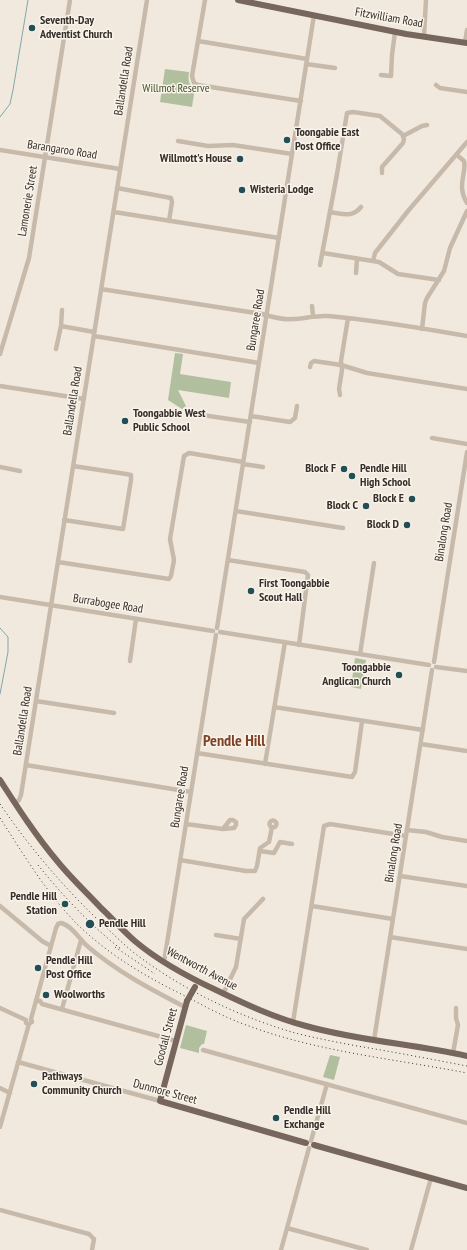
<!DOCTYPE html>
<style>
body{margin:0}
canvas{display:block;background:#f1e9de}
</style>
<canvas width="467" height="1250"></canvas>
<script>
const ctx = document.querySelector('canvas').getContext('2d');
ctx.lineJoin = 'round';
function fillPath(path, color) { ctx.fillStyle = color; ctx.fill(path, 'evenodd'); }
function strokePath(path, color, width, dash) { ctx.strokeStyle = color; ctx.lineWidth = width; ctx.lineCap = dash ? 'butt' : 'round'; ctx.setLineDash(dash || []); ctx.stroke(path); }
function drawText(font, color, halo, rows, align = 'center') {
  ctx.font = font + ' "PT Sans Narrow",sans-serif'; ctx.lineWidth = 3; ctx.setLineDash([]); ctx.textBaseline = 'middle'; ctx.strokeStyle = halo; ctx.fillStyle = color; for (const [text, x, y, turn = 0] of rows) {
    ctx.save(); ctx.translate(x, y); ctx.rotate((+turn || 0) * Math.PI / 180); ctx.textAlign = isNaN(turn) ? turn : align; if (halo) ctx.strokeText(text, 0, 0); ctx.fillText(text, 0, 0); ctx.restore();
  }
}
fillPath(new Path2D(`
 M165,69L189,72C188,79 188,85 195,88L192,107L160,102Z
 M175,353L183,354L180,374L231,382L229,398L178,390L186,406L182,409L168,400Z
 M355,658L366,660L361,689L351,687Z
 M186,1025L207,1031L204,1044H202L199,1048V1053L180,1048Z
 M330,1055L340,1057L334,1080L323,1077Z`), '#b2bf9f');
strokePath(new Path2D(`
 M0,117L10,104L13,90L28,0
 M0,628L8,637V652L0,694`), '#7fa7ac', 1);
strokePath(new Path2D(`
 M205,0L192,76L194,83L198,85L301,101
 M424,36L426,0
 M198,41L307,59
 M465,42L467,30
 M306,64L335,68
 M381,75L391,76L392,55L395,32
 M436,85L440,88L467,92
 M403,136L422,126L427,125
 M178,141L208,146L233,145L292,154
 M0,150L120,169
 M457,155C459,157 462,159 464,161C467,172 456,186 467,203
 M117,188L171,198L172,202L169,221
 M114,212L279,238
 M330,212C343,214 352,218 361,207
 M323,253L379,262L398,274L439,280
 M373,261L375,253L408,211L467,142
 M320,265L337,174L347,113L353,112L380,116L402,134L404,139L403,143L382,167V173
 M356,273L357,259
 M101,289L262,314C272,317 282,320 292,319C304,319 315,315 328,316C375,320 421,328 467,336
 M312,306L313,316
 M61,326L94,332
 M422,329L425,303L427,298L444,271L450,248L467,211
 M94,336L259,363
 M56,349L61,326L62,310
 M0,354L29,258L70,0
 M310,367L311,363L314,361L341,365L367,373L467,389
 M0,386L84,399
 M340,395L339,389L342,370L341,361L348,318
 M188,413L250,422
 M251,416L290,422L295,418L297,406
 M432,438L467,444
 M243,464L263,467
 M0,467L20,471
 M236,511L343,528
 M64,520L123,529L131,480V475L126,474L73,466
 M228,560L305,572L308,575L299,645
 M58,562L169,579L171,576L174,560L170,539L184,456L189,453L243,462
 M0,597L213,631
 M217,628L314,15
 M220,632L429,665
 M360,654L374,563
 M130,661L136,619
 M434,662L467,452
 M436,667L467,671
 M36,701L114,713
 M274,707L423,730
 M421,744L467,751
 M197,753L352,777L355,772L362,721
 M265,764L285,642
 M26,765L191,792
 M15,803L19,800L21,795L147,0
 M269.5 824a3.5 3.5 0 1 1 7 0a3.5 3.5 0 1 1-7 0Z
 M186,824L223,829L230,820H233L236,822V825L234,828L223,829
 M407,830L426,832L442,837L467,841
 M260,851L274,853L280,842L292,844
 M180,860L246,871H255L257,866L260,848L269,842L272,827
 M400,876L467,886
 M0,906L42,941L51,946
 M312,906L393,919
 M216,935L241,939
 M390,937L467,949
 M164,962L216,635
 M223,994L236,967L244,919L263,899
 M36,1000L40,1001L42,1004L176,1041
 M0,1008L26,1020V1023L29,1024
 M62,1009L81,940
 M31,1019L56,928L58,924L61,923C71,925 79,938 86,945C116,971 150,989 185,1007
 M293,1022L324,826L330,824L406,836
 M374,1040L432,670
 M203,1050L467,1123
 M453,1053L458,1025L456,1018V1008
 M18,1062L160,1101
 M0,1088L10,1093
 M0,1127L29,1024L32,1022L31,1019
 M311,1141L327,1084
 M0,1210L89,1234L94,1239L92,1250
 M287,1228L367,1250
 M281,1250L309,1148
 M411,1250L431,1178`), '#c8baab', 4.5);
strokePath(new Path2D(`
 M238,0L406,34L467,43
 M0,780C18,808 36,836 58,862C71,878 87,893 101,908C113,919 124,932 136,942C160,962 188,977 216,990C245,1004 275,1018 306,1026C359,1041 414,1044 467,1056
 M187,1001L160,1101L306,1143
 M314,1145L467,1188`), '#77665c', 6);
strokePath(new Path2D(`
 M0,804C28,845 59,882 95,917C108,929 120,941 133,952C181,989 237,1016 295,1033C315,1038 336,1042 357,1046C394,1052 430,1059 467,1066
 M0,818C24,855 47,894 78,925C106,952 138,972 173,990C198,1002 222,1017 249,1026C319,1052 395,1059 467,1073
 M38,865C63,896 90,925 121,949
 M115,947L155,974`), '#362e2a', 1, [1, 3]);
strokePath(new Path2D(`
 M187,1001L195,987`), '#77665c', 6);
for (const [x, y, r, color] of [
 [32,28,4,"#224f55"],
 [287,140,4,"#224f55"],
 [240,159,4,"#224f55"],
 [242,190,4,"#224f55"],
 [125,421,4,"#224f55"],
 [344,469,4,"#224f55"],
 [352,476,4,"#224f55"],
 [412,499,4,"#224f55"],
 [366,506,4,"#224f55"],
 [407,525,4,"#224f55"],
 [251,591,4,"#224f55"],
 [399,675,4,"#224f55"],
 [65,904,4,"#224f55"],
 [90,924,5,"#224f55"],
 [38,968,4,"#224f55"],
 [46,995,4,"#224f55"],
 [34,1084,4,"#224f55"],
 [276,1118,4,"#224f55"]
]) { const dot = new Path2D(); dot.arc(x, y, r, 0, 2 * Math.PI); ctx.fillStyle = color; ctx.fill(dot); strokePath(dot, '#f9f3ea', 1.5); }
drawText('12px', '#362e2a', '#f9f3ea', [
 ["Fitzwilliam Road",389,18,10],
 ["Ballandella Road",124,81,-81],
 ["Barangaroo Road",62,150,9],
 ["Lamonerie Street",28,201,-81],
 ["Bungaree Road",256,320,-81],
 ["Ballandella Road",73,401,-81],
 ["Binalong Road",444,532,-81],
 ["Burrabogee Road",108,604,9],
 ["Ballandella Road",23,721,-81],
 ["Bungaree Road",180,797,-81],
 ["Binalong Road",394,853,-81],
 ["Wentworth Avenue",202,969,28],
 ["Goodall Street",166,1037,-75],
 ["Dunmore Street",165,1092,15]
]);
drawText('bold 12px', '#362e2a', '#f9f3ea', [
 ["Seventh-Day",40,21],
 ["Adventist Church",40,35],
 ["Toongabie East",295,133],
 ["Post Office",295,147],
 ["Willmott's House",232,159,"right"],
 ["Wisteria Lodge",250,190],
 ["Toongabbie West",133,414],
 ["Public School",133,428],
 ["Block F",336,469,"right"],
 ["Pendle Hill",360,469],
 ["High School",360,483],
 ["Block E",404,499,"right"],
 ["Block C",358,506,"right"],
 ["Block D",399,525,"right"],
 ["First Toongabbie",259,584],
 ["Scout Hall",259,598],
 ["Toongabbie",391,668,"right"],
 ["Anglican Church",391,682,"right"],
 ["Pendle Hill",57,897,"right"],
 ["Station",57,911,"right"],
 ["Pendle Hill",99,924],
 ["Pendle Hill",46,961],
 ["Post Office",46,975],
 ["Woolworths",54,995],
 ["Pathways",42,1077],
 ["Community Church",42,1091],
 ["Pendle Hill",284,1111],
 ["Exchange",284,1125]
], 'left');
drawText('12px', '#44532f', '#f9f3ea', [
 ["Willmot Reserve",176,89]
]);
drawText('bold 16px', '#7f4229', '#f9f3ea', [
 ["Pendle Hill",234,741]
]);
</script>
